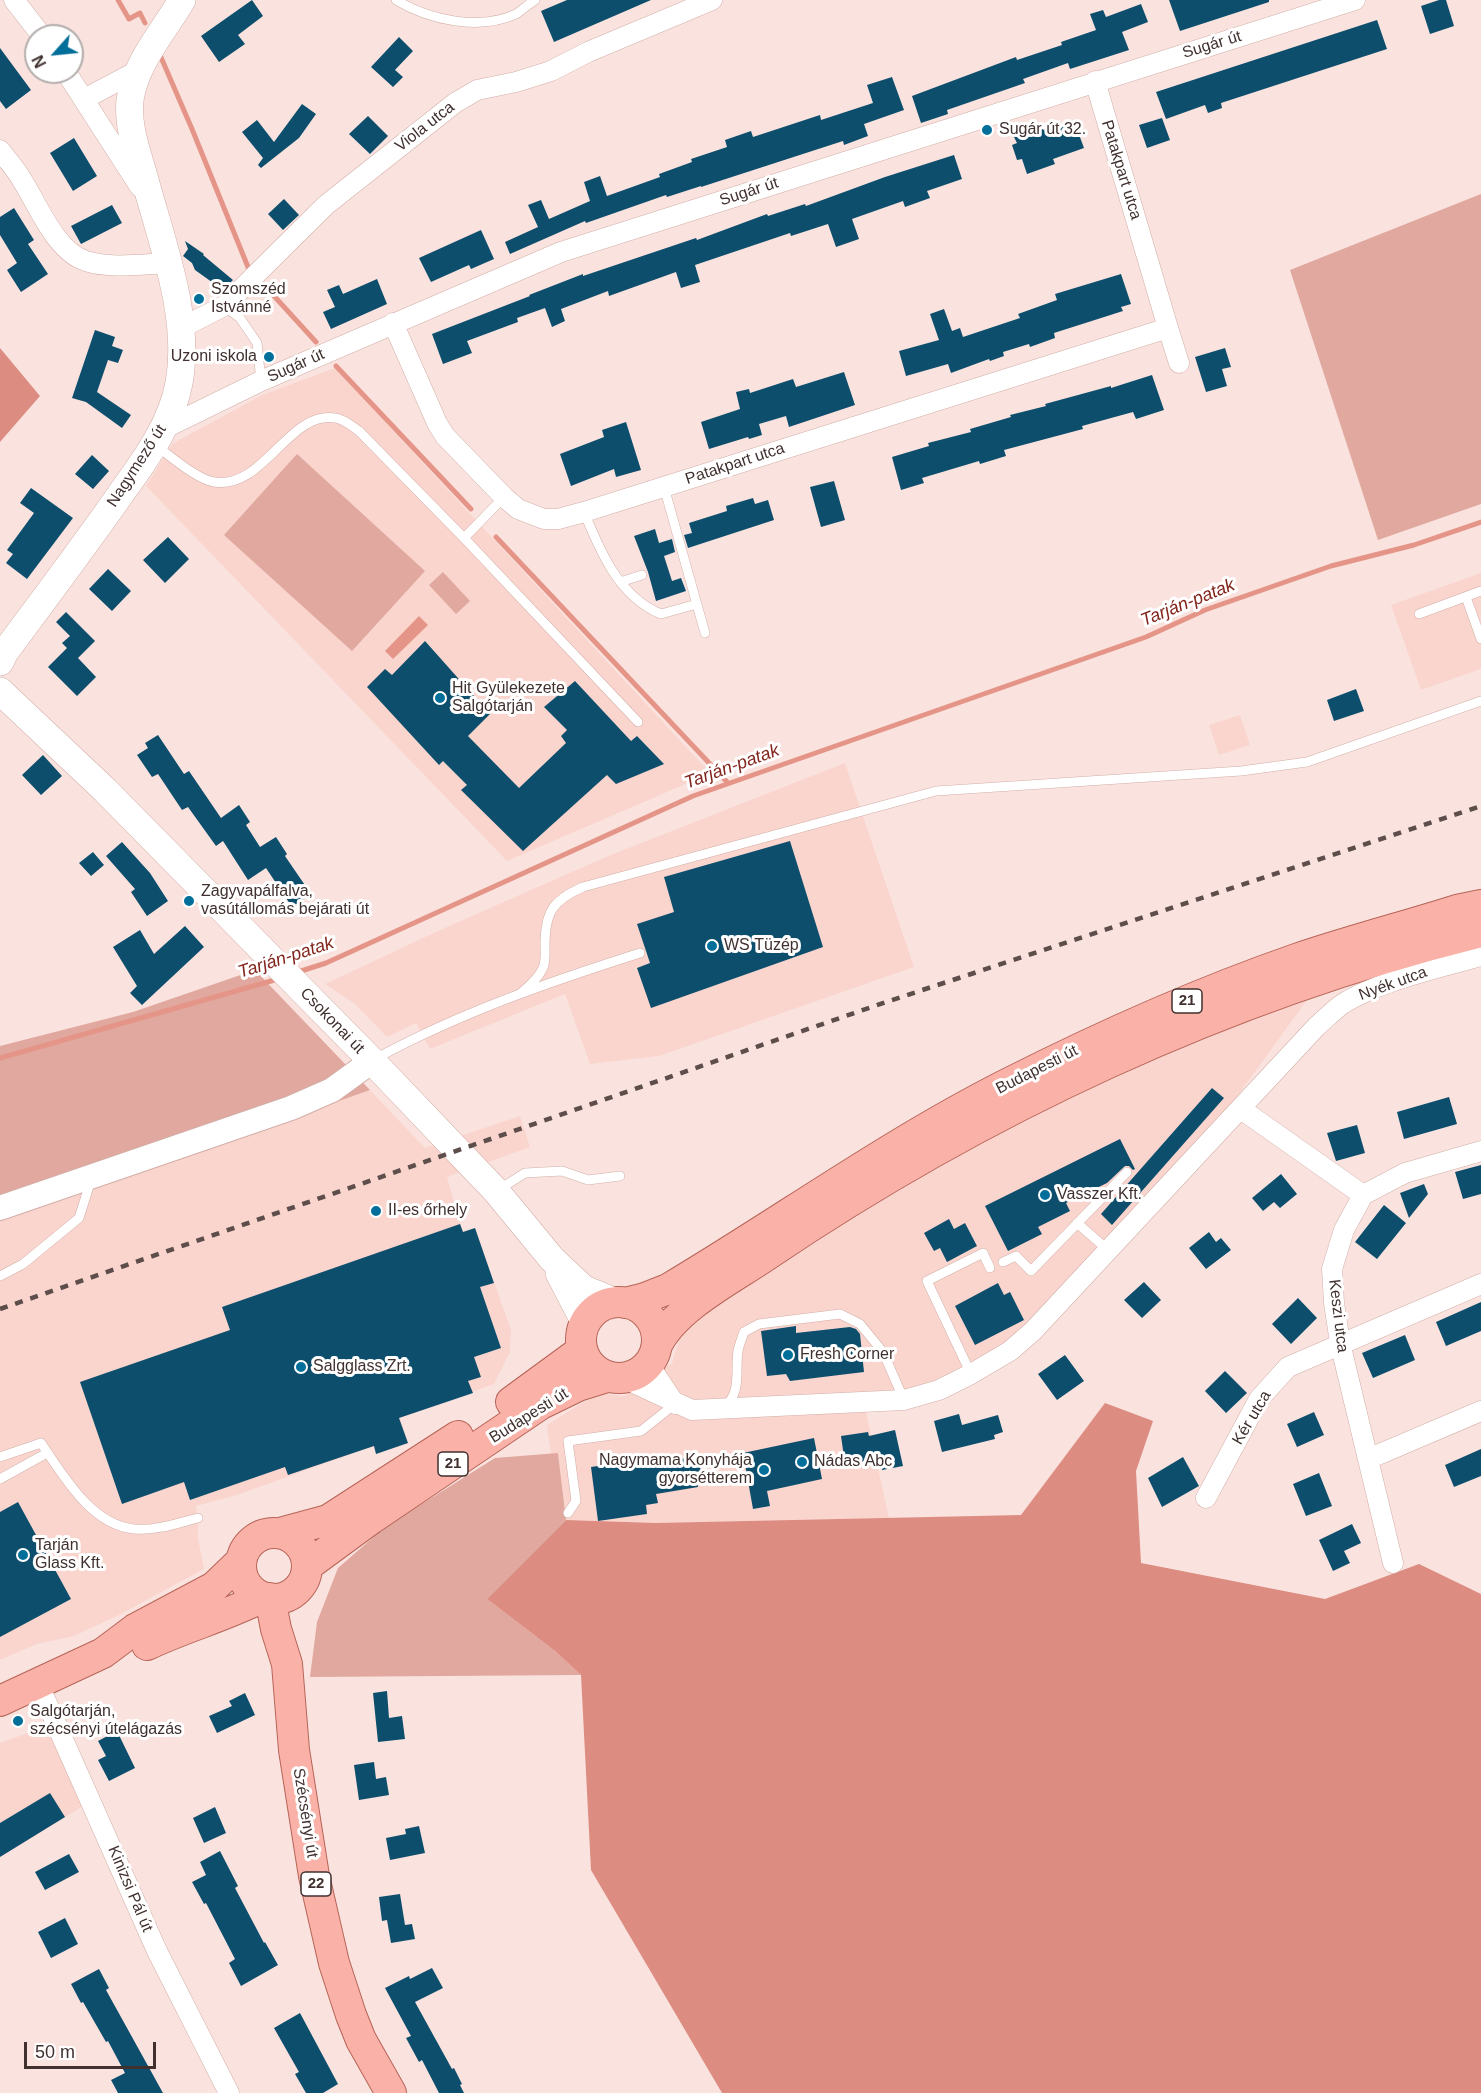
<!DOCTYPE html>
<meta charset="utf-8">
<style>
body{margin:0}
#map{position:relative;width:1481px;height:2093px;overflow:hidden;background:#fae3df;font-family:Arial,sans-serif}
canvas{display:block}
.north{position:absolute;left:24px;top:24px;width:60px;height:60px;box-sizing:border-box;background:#fff;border:2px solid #b3adac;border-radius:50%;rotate:243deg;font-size:16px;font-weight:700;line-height:24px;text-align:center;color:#40312f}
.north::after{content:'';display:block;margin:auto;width:21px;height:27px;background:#026e9a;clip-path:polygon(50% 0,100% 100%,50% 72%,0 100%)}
.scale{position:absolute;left:24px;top:2042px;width:132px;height:27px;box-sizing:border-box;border:3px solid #40312f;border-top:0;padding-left:8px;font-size:18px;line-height:21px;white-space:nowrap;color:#40312f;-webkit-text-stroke:4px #fff;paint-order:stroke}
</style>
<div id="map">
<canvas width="1481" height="2093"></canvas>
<div class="north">N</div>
<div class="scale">50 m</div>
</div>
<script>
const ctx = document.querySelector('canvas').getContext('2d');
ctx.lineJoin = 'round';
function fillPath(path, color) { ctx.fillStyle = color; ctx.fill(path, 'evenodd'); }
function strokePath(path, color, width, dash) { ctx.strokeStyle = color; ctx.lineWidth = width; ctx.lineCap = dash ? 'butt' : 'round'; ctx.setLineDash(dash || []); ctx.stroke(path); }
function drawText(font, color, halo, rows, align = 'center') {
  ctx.font = font + ' Arial,sans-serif'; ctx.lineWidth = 6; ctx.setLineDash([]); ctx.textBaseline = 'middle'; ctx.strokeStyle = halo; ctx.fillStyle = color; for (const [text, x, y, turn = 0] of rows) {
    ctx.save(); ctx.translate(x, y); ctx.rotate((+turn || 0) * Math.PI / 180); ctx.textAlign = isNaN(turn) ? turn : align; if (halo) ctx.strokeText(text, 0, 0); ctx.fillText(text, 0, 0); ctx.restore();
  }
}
fillPath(new Path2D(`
 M335,368L700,762L711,773L507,861L146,486L172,444L262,395Z
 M1481,573V669L1421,690L1391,605Z
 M1240,715L1250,745L1219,755L1209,725Z
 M845,763L914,967L659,1056L590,1064L565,994L430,1049L416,1023L387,1037L355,1004L325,984L438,931L608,856Z
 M1307,1000L1233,1102L1004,1348L933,1385L893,1394L862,1395L889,1518L656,1523L566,1520L558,1453L551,1454L547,1425L598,1393L625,1396L672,1363L680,1336L694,1320L811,1242L929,1170L1041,1110L1124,1070L1223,1030Z
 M370,1090L425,1148L520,1116L530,1147L447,1177L463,1232L475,1228L511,1330L510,1352L494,1384L400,1418L408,1443L376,1454L373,1446L237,1495L196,1506L198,1518V1538L204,1569L117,1616L74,1636L37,1644L0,1660V1221Z
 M50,1725L85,1805L0,1857V1743Z`), '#fad5ce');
fillPath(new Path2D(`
 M1481,194V504L1378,540L1290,270Z
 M297,454L425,571L352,651L224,535Z
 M443,572L470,601L456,614L429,585Z
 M255,970L370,1090L0,1221V1046L133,1012Z
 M558,1453L566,1520L487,1599L555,1651L581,1675L310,1677L317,1622L338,1568L385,1527L495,1458Z`), '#e0a89e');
fillPath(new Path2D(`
 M0,348L40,396L0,442Z
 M1105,1403L1153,1421L1136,1471L1141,1563L1325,1599L1419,1564L1481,1594V2093H722L591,1870L581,1675L555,1651L487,1599L566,1520L656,1523L1021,1515Z`), '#dc8c80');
fillPath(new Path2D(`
 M419,616L428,625L393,659L385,651Z`), '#e59588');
strokePath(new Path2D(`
 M118,0L129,19L140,13L145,23
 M160,55L192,129L250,272
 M264,285L316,342
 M336,366L471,509
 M496,537L728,783
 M295,973L326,963L693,796L1146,637L1205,610L1331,566L1414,545L1481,522
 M0,1058L278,979`), '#e59588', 5);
fillPath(new Path2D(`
 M252,0L263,16L238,35L245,44L219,62L201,36Z
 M567,0H651L554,42L541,11Z
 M1169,0H1269V2L1180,31Z
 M1439,0H1446L1454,26L1430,34L1421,6Z
 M1141,4L1148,22L1122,32L1129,50L1070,69L1068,63L1023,79L1025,83L947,110L948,114L921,123L912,96L1016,57L1017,60L1062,45L1061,42L1096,30L1090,14L1103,10L1106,17Z
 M1377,20L1387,49L1221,103L1222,108L1208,113L1205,105L1166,119L1156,92Z
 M399,37L413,51L395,70L403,77L393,87L371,67Z
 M0,48L31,90L6,109L0,101Z
 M892,77L904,110L864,124L868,136L844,145L843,141L701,187V186L667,197L666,195L586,223L585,221L510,254L505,242L538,227L528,205L541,200L549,219L590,201L584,182L600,176L607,196L660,177L659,174L692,162L691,159L727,147L725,140L751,131L753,137L820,115L821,120L873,103L867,85Z
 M302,104L316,114L299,138L261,168L258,165L263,158L242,132L257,120L274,142Z
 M368,116L388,136L370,154L349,134Z
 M1162,118L1170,140L1147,148L1139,125Z
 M1069,121L1073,131L1077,129L1084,148L1053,159L1055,164L1027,174L1022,159L1017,160L1012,145L1017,143L1014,137L1042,127L1043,130Z
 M74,138L97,176L73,191L50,153Z
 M954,155L962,179L927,191L930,198L905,207L903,201L852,219L859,239L836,247L828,224L791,236L790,233L695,265L700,282L681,288L676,272L609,296L608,291L561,309L565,321L552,327L545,308L517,318L518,322L467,341L472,353L443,364L432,334L530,296L529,295L583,274V276L696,238L697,240L767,214L768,216L805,204L806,206L885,177Z
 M284,199L299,215L283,230L268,214Z
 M112,205L122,223L81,244L71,226Z
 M14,208L34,240L28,244L48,274L21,292L7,270L17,263L0,235V217Z
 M481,230L494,259L471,269L469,265L431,282L419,258Z
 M185,241L204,254L203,255L233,280L223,290L195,270L192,263L183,256L188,249Z
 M1121,274L1131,304L1121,307L1123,311L1054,333L1055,338L1030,347L1029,344L1003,352L1004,356L990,361L989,359L951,373L948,364L906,376L899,351L939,340L930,314L944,309L952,331L960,328L963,337L1020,318L1018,314L1057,300L1055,294Z
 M377,279L387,304L331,329L323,312L335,307L327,290L339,285L343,294Z
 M95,330L115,337L112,346L123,350L118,363L108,360L97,392L131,415L122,428L86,402L72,398Z
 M1225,348L1231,367L1222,369L1227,386L1206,392L1195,357Z
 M844,372L855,405L789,427L786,416L759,424L762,435L749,439L748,437L709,449L701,422L740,409L736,392L749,389L750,393L793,379L796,387Z
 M1152,375L1164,410L1136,419L1133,412L1082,426L1083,429L1004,450L1006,456L980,464L979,461L922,478L924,483L901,490L892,457L929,446L928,443L971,432L970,429L1011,417L1010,415L1046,406L1045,404L1111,386V388Z
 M626,422L641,470L616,477L614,469L571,486L560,454L604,437L602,430Z
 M92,455L109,471L93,489L75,474Z
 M834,481L845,520L821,527L810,487Z
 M31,488L73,518L27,579L6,563L13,554L7,550L34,513L20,503Z
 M753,498L755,504L768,500L774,520L688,548L684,535L692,533L689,523L727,511L726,506Z
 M655,529L659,543L672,539L675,552L664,556L672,581L681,578L686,591L656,601L648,572L634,536Z
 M168,537L189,559L165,583L143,560Z
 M108,569L131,591L112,611L89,589Z
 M66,612L95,641L78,658L96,677L77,696L48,667L67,648L62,643L70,636L56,622Z
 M425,641L490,714L468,736L519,788L566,743L561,736L567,730L544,707L575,681L631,741L637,736L664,764L616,784L607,775L523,851L461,790L467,785L443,761L439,765L367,687L385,669L392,675Z
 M1356,689L1364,711L1334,721L1327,700Z
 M158,735L184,774L189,771L221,818L239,805L250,822L246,825L260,847L276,837L287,854L285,856L311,894L292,907L266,868L248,880L223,841L216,846L188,807L182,810L158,774L152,777L137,755L148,748L145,743Z
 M43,755L62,776L41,795L22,775Z
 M790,841L823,947L651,1008L637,968L650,963L637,924L674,912L664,877Z
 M122,842L150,873L168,901L147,916L131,892L135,889L106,856Z
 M93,852L104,865L91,876L79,863Z
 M185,926L204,947L142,1005L130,993L137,986L113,947L140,930L154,954Z
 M1212,1088L1224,1098L1112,1225L1101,1214Z
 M1449,1097L1457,1124L1404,1139L1397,1112Z
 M1357,1125L1365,1153L1336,1161L1327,1133Z
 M1120,1139L1135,1169L1133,1170L1129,1166H1125L1107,1183L1066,1203L1070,1211L1038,1227L1042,1234L1008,1251L985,1206Z
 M1481,1165V1194L1463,1199L1455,1172Z
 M1281,1174L1297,1194L1280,1208L1274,1202L1263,1211L1252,1198Z
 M1424,1184L1428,1194L1409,1218L1400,1193Z
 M1384,1205L1406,1223L1377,1259L1355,1242Z
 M949,1219L954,1229L965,1223L977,1246L947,1262L940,1248L934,1251L924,1233Z
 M460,1224L463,1232L475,1228L494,1283L480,1287L501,1348L474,1357L481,1377L468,1381L473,1393L399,1418L408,1443L376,1454L374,1446L288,1475L285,1467L190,1500L184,1482L122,1504L80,1382L230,1330L222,1307Z
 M1209,1232L1216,1242L1221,1238L1231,1250L1206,1269L1189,1248Z
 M1144,1282L1161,1300L1142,1318L1124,1300Z
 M998,1283L1004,1295L1010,1292L1024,1320L975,1345L955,1306Z
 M1298,1298L1317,1318L1291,1344L1272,1324Z
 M1481,1302V1331L1446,1346L1436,1322Z
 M796,1326V1333L850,1327L856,1329L860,1334L864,1372L790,1381L786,1374L767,1376L761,1331Z
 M1405,1335L1415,1360L1373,1378L1362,1353Z
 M1065,1355L1084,1381L1057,1400L1038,1374Z
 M1225,1371L1247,1393L1226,1413L1205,1391Z
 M1314,1412L1324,1435L1297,1447L1287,1424Z
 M959,1414L962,1425L998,1415L1003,1432L994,1435L995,1439L942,1452L934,1421Z
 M895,1430L903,1466L882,1470L880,1459L845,1464L841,1436L868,1432L869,1436Z
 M814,1438L822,1479L767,1491L770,1506L753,1509L743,1453Z
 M1481,1449V1476L1454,1487L1445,1465Z
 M698,1456L701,1471L696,1472L698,1487L656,1494L658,1503L646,1505L647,1514L598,1521L591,1467L651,1458L652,1464Z
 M1183,1457L1199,1486L1162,1507L1148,1478Z
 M1319,1473L1332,1506L1306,1516L1293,1484Z
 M18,1502L71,1599L0,1637V1512Z
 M1352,1524L1361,1543L1344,1551L1350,1563L1333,1571L1319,1540Z
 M387,1691L389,1718L402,1716L405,1739L378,1742L373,1693Z
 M245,1693L255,1715L217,1733L209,1716L232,1706L229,1701Z
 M117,1731L135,1768L109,1781L98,1760L106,1756L98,1741Z
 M374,1762L376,1779L386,1777L389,1795L359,1800L354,1765Z
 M50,1793L65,1817L0,1857V1823Z
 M215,1807L226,1833L204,1843L193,1818Z
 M419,1826L425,1853L390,1860L386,1838L406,1834L405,1829Z
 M220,1851L238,1886L235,1888L264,1943L265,1942L278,1965L241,1986L229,1963L235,1959L206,1903L204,1904L192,1882L206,1875L200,1862Z
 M69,1854L79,1872L45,1890L35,1872Z
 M400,1894L405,1925L412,1924L415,1939L391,1943L387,1920L382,1921L379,1897Z
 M65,1918L78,1944L51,1958L38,1932Z
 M432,1968L443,1988L415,2002L452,2069L454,2068L462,2084L460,2085L464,2093H439L422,2060L419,2062L406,2038L411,2036L385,1988L409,1976L410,1979Z
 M99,1969L109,1988L106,1990L163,2093H118L111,2080L125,2073L108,2041L106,2042L83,2002L81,2003L71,1984Z
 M300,2013L338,2084L323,2093H306L295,2074L299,2072L274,2028Z`), '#0d4e6d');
const service = new Path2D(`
 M396,0C429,20 479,31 516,14C522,10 529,4 535,0
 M224,306L240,318L257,343L261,381
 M156,446C171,456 196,479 214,482C264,490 289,410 335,418C344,419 352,426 359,431L464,538L638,722
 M664,487L705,633
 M584,512C600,551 619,597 661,614L697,604
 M464,538L504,497
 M620,582L642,575
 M1466,597L1481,639
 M1419,614L1481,591
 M521,993C529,986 538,979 543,968C546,961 545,953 545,945C545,912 553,900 583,887L936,791L1241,771L1307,762L1481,701
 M375,1059C459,1013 549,982 640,953
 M498,1190L525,1173L562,1171L588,1180L620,1176
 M1077,1223L1108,1250
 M1003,1262L1016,1256L1031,1271L1127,1172
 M0,1276L23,1264L79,1218L91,1180
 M971,1374L927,1281L983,1253L990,1268
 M724,1406C742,1395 735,1369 738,1351C739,1345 742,1338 744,1332L759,1324L840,1314L860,1324L883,1352L904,1400
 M0,1457L41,1443C63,1475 91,1525 134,1529C155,1531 178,1523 198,1518
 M0,1479L47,1453
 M568,1513L576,1501L568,1441L641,1431L675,1404`);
const minor = new Path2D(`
 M14,0L42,36
 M66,72L140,187
 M84,99L139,70
 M0,150C7,160 16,169 22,180C38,205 56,252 86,261C109,269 144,264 168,263
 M393,323L437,423L445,436L504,497L518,509L544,519H558L584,512L1168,328L1095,81
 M181,328L224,306L326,205L455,103L477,90L516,82L551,71L588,52L712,0
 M1168,328L1179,363
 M161,430L261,381L561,252L1355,0
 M1241,1109L1363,1195
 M651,1360L653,1371L675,1404
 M623,1378L692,1410L904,1400L939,1390L971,1374L1010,1351L1033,1331L1317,1026C1325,1019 1333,1011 1341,1005C1376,982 1440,967 1481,956
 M1368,1459L1481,1411
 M1206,1498L1259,1399L1288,1367L1481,1284
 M1393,1563L1340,1343L1334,1303L1332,1269L1344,1230L1363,1195L1405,1173L1481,1151
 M38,1683L157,1951L229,2093`);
const tertiary = new Path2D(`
 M0,1208L291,1108L332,1090L372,1061`);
const secondary = new Path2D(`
 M0,662L5,652C42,602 79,553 115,502C140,466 171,428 179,383C191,317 162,243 145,180C138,154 127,127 130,100C135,63 164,31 182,0
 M0,691L105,790L372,1061L496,1191L552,1259L584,1289L616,1302
 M559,1273L585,1323`);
const primary = new Path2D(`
 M581 1340a38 38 0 1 1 76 0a38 38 0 1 1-76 0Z
 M625,1303L645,1298L668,1289C782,1221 890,1143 1009,1083C1102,1036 1198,993 1296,959C1349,941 1403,927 1457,910L1481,905
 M657,1345C675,1308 730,1280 764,1257C981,1110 1226,995 1481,932
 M511,1402L582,1350
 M280,1533L328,1520L458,1436
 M241 1566a33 33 0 1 1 66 0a33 33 0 1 1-66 0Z
 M307,1566L371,1519L541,1404L578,1386L607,1377
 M270,1598L276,1629L287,1664L294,1750L314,1876L334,1963L351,2015L361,2040L391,2093
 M147,1645C185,1627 226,1616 263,1597
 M0,1701L103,1653L135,1629L214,1587L241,1561`);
strokePath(service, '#d2aea7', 10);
strokePath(minor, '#d2aea7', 21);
strokePath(tertiary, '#d2aea7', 26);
strokePath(secondary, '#d2aea7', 28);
strokePath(primary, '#b76458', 32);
strokePath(service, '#fff', 9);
strokePath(minor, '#fff', 20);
strokePath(tertiary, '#fff', 24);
strokePath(secondary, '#fff', 27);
strokePath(primary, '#fab2a8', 30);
strokePath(new Path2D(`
 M0,1309L886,1002L1481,806`), '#5d4d4b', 4.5, [8, 8]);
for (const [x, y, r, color] of [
 [987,130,6,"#026e9a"],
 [199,299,6,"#026e9a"],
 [269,357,6,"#026e9a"],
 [440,698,6,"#026e9a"],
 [189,901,6,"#026e9a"],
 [712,946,6,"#026e9a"],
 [1045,1195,6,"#026e9a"],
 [376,1211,6,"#026e9a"],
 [788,1355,6,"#026e9a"],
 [301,1367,6,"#026e9a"],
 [802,1462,6,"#026e9a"],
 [764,1470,6,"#026e9a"],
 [23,1555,6,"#026e9a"],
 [18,1721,6,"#026e9a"]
]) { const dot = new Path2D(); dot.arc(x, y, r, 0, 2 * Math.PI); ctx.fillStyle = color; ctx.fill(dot); strokePath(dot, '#fff', 2); }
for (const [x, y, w] of [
 [1187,1001,30],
 [453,1464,30],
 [316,1884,30]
]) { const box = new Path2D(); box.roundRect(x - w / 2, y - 12, w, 24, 4.5); ctx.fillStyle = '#fff'; ctx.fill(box); strokePath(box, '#40312f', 1.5); }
drawText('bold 15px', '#40312f', null, [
 ["21",1187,1001],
 ["21",453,1464],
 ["22",316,1884]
]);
drawText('16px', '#40312f', '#fff', [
 ["Sugár út",1212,45,-17],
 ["Viola utca",425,127,-38],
 ["Patakpart utca",1121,170,73],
 ["Sugár út",749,192,-18],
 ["Sugár út",296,366,-24],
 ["Patakpart utca",735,464,-18],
 ["Nagymező út",137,466,-57],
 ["Nyék utca",1393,984,-20],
 ["Csokonai út",332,1021,46],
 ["Budapesti út",1037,1070,-27],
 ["Keszi utca",1338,1316,83],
 ["Budapesti út",529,1416,-32],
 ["Kér utca",1252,1418,-59],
 ["Szécsényi út",305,1813,81],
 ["Kinizsi Pál út",130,1889,67]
]);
drawText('16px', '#40312f', '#fff', [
 ["Sugár út 32.",999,130],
 ["Szomszéd",211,290],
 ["Istvánné",211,308],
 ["Uzoni iskola",257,357,"right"],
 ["Hit Gyülekezete",452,689],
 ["Salgótarján",452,707],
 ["Zagyvapálfalva,",201,892],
 ["vasútállomás bejárati út",201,910],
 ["WS Tüzép",724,946],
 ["Vasszer Kft.",1057,1195],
 ["II-es őrhely",388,1211],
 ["Fresh Corner",800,1355],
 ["Salgglass Zrt.",313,1367],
 ["Nagymama Konyhája",752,1461,"right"],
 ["gyorsétterem",752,1479,"right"],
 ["Nádas Abc",814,1462],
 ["Tarján",35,1546],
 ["Glass Kft.",35,1564],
 ["Salgótarján,",30,1712],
 ["szécsényi útelágazás",30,1730]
], 'left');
drawText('italic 18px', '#82251c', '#fff', [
 ["Tarján-patak",1188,603,-22],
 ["Tarján-patak",732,767,-20],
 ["Tarján-patak",286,958,-18]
]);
</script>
